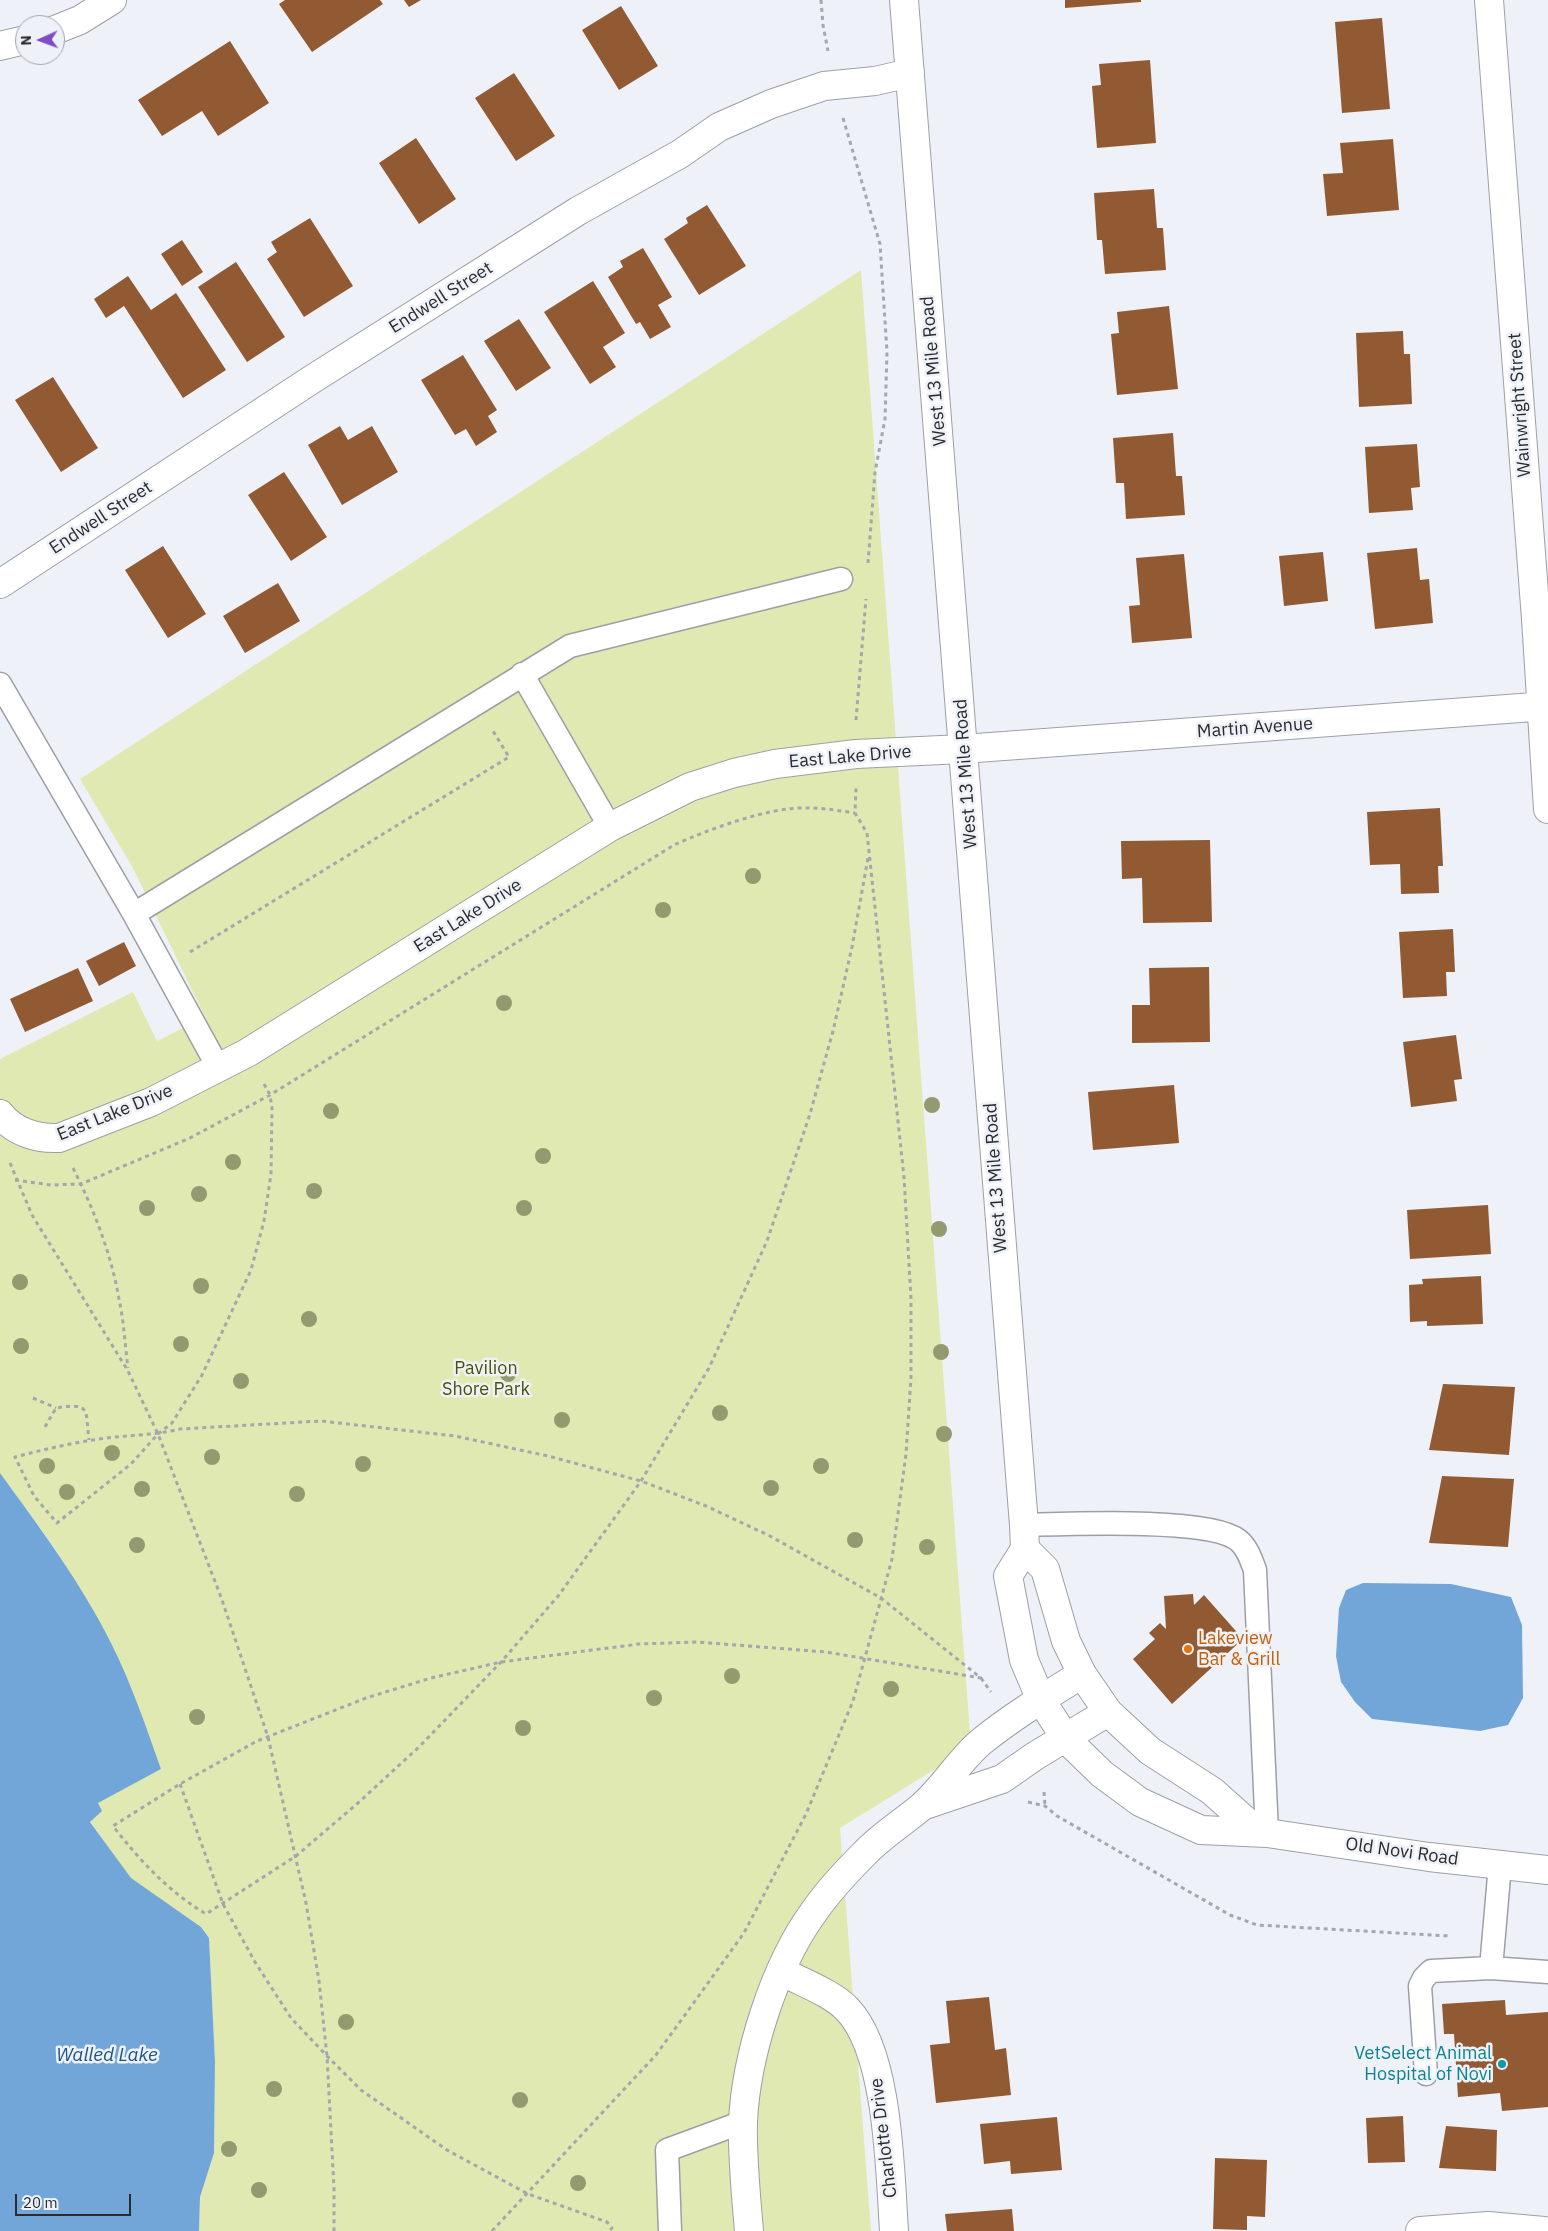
<!DOCTYPE html>
<style>
body{margin:0}
#map{position:relative;width:1548px;height:2231px;overflow:hidden;background:#eef2f8;font-family:"IBM Plex Sans",sans-serif}
canvas{display:block}
.north{position:absolute;left:15px;top:15px;width:50px;height:50px;box-sizing:border-box;background:#eef2f8;border:1px solid #a0a2a7;border-radius:50%;rotate:268deg;font-size:14px;font-weight:700;line-height:20px;text-align:center;color:#2a2b2e}
.north::after{content:'';display:block;margin:auto;width:18px;height:22px;background:#814cc3;clip-path:polygon(50% 0,100% 100%,50% 72%,0 100%)}
.scale{position:absolute;left:15px;top:2194px;width:116px;height:22px;box-sizing:border-box;border:2px solid #2a2b2e;border-top:0;padding-left:6px;font-size:15px;line-height:18px;white-space:nowrap;color:#2a2b2e;-webkit-text-stroke:4px #eef2f8;paint-order:stroke}
</style>
<div id="map">
<canvas width="1548" height="2231"></canvas>
<div class="north">N</div>
<div class="scale">20 m</div>
</div>
<script>
const ctx = document.querySelector('canvas').getContext('2d');
ctx.lineJoin = 'round';
function fillPath(path, color) { ctx.fillStyle = color; ctx.fill(path, 'evenodd'); }
function strokePath(path, color, width, dash) { ctx.strokeStyle = color; ctx.lineWidth = width; ctx.lineCap = dash ? 'butt' : 'round'; ctx.setLineDash(dash || []); ctx.stroke(path); }
function drawText(font, color, halo, rows, align = 'center') {
  ctx.font = font + ' "IBM Plex Sans",sans-serif'; ctx.lineWidth = 5; ctx.setLineDash([]); ctx.textBaseline = 'middle'; ctx.strokeStyle = halo; ctx.fillStyle = color; for (const [text, x, y, turn = 0] of rows) {
    ctx.save(); ctx.translate(x, y); ctx.rotate((+turn || 0) * Math.PI / 180); ctx.textAlign = isNaN(turn) ? turn : align; if (halo) ctx.strokeText(text, 0, 0); ctx.fillText(text, 0, 0); ctx.restore();
  }
}
fillPath(new Path2D(`
 M861,270L971,1747L840,1828L871,2231H199L200,2197L214,2153L215,2062L209,1938L201,1927L130,1878L90,1821L97,1803L161,1769L134,1695L111,1644L56,1550L0,1473V1059L133,992L157,1041L205,1017L133,868L80,779Z`), '#e0e9b1');
fillPath(new Path2D(`
 M0,1473C40,1528 82,1584 112,1645C132,1685 146,1727 161,1769L98,1803L102,1811L90,1822L131,1878L201,1927L209,1938L215,2062L214,2153L200,2197L199,2231H0Z
 M1363,1583L1451,1584L1511,1597L1522,1625L1523,1698L1508,1725L1480,1731L1372,1719L1355,1702L1341,1682L1336,1656L1339,1608L1346,1590Z`), '#73a6d8');
fillPath(new Path2D(`
 M285,0H380L383,4L312,52L279,4Z
 M404,0H421L409,7Z
 M1065,0H1141V2L1065,8Z
 M621,6L658,66L619,90L582,30Z
 M1382,18L1390,109L1342,113L1335,22Z
 M230,41L269,103L218,136L202,111L162,136L138,100Z
 M1150,60L1156,143L1097,148L1092,86L1101,85L1099,64Z
 M514,73L555,136L516,161L475,98Z
 M416,138L456,199L419,224L379,163Z
 M1393,139L1399,210L1327,216L1323,174L1343,173L1340,143Z
 M1154,189L1157,228H1163L1166,270L1105,274L1102,240H1097L1094,193Z
 M707,205L746,266L699,295L664,239L688,223L686,218Z
 M310,218L353,286L304,317L267,259L277,252L271,242Z
 M182,240L203,272L182,286L161,254Z
 M643,248L672,297L658,305L671,327L650,339L640,322L636,324L608,277L623,267L620,261Z
 M236,262L285,337L247,362L198,287Z
 M128,276L151,310L176,293L226,370L183,398L124,306L106,318L94,299Z
 M593,281L625,333L603,347L616,367L590,384L544,312Z
 M1169,306L1178,389L1117,395L1111,334L1119,333L1117,312Z
 M519,319L551,368L516,391L484,341Z
 M1403,331L1404,354H1410L1412,404L1359,407L1356,333Z
 M463,355L497,410L488,416L497,432L476,446L466,429L455,435L421,380Z
 M53,377L98,448L61,472L15,400Z
 M340,426L348,440L372,426L398,472L342,505L308,445Z
 M1173,433L1176,476H1182L1185,515L1126,519L1124,483H1116L1113,438Z
 M1417,444L1420,487L1411,488L1413,510L1369,513L1365,447Z
 M284,472L327,537L291,561L248,495Z
 M163,546L206,614L168,638L125,570Z
 M1417,548L1420,580L1429,579L1433,623L1375,629L1367,553Z
 M1323,552L1328,601L1284,606L1279,556Z
 M1184,554L1192,638L1132,643L1129,606L1140,605L1136,558Z
 M278,583L300,621L245,653L223,616Z
 M1440,808L1443,866H1438L1439,893L1401,894L1400,864L1370,865L1367,812Z
 M1210,840L1212,922L1143,923L1142,878L1122,879L1121,841Z
 M1453,929L1455,972H1446L1447,996L1403,998L1399,932Z
 M124,942L136,966L99,986L86,961Z
 M1209,967L1210,1042L1132,1043V1005H1150L1149,968Z
 M78,968L93,1001L25,1032L10,999Z
 M1456,1035L1462,1079L1454,1080L1457,1101L1411,1107L1403,1042Z
 M1174,1085L1179,1143L1093,1150L1088,1092Z
 M1488,1205L1491,1254L1410,1259L1407,1210Z
 M1481,1276L1483,1324L1427,1326V1321L1410,1322L1409,1285L1423,1284L1422,1279Z
 M1443,1384L1515,1387L1509,1455L1429,1450Z
 M1442,1476L1514,1479L1508,1547L1429,1543Z
 M1193,1594L1194,1605L1204,1595L1243,1639L1172,1704L1133,1659L1155,1639L1149,1633L1160,1623L1166,1629L1164,1596Z
 M989,1997L995,2050L1006,2048L1011,2095L936,2103L930,2045L950,2043L946,2001Z
 M1505,2000L1506,2015L1548,2012V2107L1502,2111L1500,2093L1458,2097L1454,2034H1444L1442,2004Z
 M1403,2116L1405,2162L1368,2163L1366,2118Z
 M1057,2117L1062,2170L1011,2174L1010,2161L984,2164L980,2124Z
 M1446,2126L1497,2130L1496,2171L1439,2168Z
 M1215,2158L1267,2160L1265,2217L1247,2216V2230L1213,2229Z
 M1012,2209L1014,2231H947L945,2214Z`), '#915a33');
const service = new Path2D(`
 M522,674L610,827
 M0,684L134,914L218,1067
 M134,914L570,646L841,579
 M1024,1525C1066,1524 1209,1517 1238,1540C1247,1547 1251,1559 1255,1570L1267,1833
 M1491,1968L1500,1865
 M1426,2074L1420,1986L1424,1978L1431,1971L1491,1968L1548,1972
 M670,2231L667,2150L743,2122`);
const minor = new Path2D(`
 M1489,0L1536,619L1548,809
 M55,30L80,20L112,0
 M0,46L25,40
 M0,584L311,380L578,211L680,154L719,127L771,104L824,86L875,81L910,73
 M0,1114C14,1132 37,1139 59,1138L151,1102L247,1053L610,827L690,787L734,773L775,764L856,754L963,749L1548,706
 M925,1805L1002,1779L1035,1756L1108,1712
 M781,1971C801,1982 832,1993 847,2009C889,2052 890,2172 894,2231
 M749,2231C746,2195 742,2158 743,2122C746,2056 774,1967 813,1913C828,1891 846,1872 865,1853C881,1836 902,1823 920,1808C943,1789 959,1760 982,1741C1013,1716 1048,1695 1082,1674
 M1420,2231L1488,2226L1544,2231`);
const tertiary = new Path2D(`
 M904,0L1024,1525L1025,1549L1008,1576L1024,1660L1041,1700L1066,1739L1102,1774L1140,1802L1201,1830L1267,1833L1429,1857L1548,1870
 M1025,1549L1045,1569L1066,1641L1082,1674L1108,1712L1150,1751L1212,1791L1257,1831`);
strokePath(service, '#9ca0a6', 25);
strokePath(minor, '#9ca0a6', 30);
strokePath(tertiary, '#9ca0a6', 30);
strokePath(new Path2D(`
 M821,0L823,25L828,51
 M843,118L880,244L887,352L885,419L875,472L868,563
 M856,720L866,599
 M190,952L509,757L493,731
 M264,1084L270,1095L272,1108L271,1174L264,1221L251,1270L202,1375L172,1423L158,1434L131,1464L57,1523L34,1496L15,1457C46,1449 75,1442 107,1438C131,1435 156,1435 180,1429L321,1421L455,1436L548,1456L641,1481L706,1506L770,1536L881,1598L981,1678L826,1652L697,1642L639,1644L501,1662L431,1678L366,1698L257,1741L180,1784L113,1826C140,1861 168,1891 206,1914L296,1856L358,1803L420,1746L501,1662L559,1595L641,1481L709,1368L767,1241L810,1114L833,1031L852,947L868,858
 M10,1163L32,1215L128,1371L158,1434L221,1597L268,1737L306,1903L319,1981L327,2056L334,2188V2231
 M73,1168C94,1210 111,1253 119,1299C124,1322 125,1345 128,1368
 M15,1180L51,1185L81,1184L190,1138L270,1095L674,845C710,829 770,806 810,808C825,808 840,811 855,813
 M33,1398L56,1408
 M45,1427L56,1408C92,1402 85,1410 89,1440
 M981,1678L991,1692
 M180,1784L223,1904L255,1962L291,2018L327,2056L361,2090L447,2150L528,2194L607,2222L612,2228L609,2231
 M1044,1792L1045,1806
 M1028,1802L1045,1806L1057,1816L1230,1915L1257,1925L1450,1936
 M492,2231L656,2055L744,1933L806,1814L853,1701L892,1559L906,1454L911,1377V1299L904,1177L867,833L855,813L856,788`), '#a4a7ac', 3, [4, 4]);
strokePath(service, '#fff', 22);
strokePath(minor, '#fff', 28);
strokePath(tertiary, '#fff', 28);
ctx.fillStyle = '#949a70';
for (const [x, y] of [
 [753,876],
 [663,910],
 [504,1003],
 [932,1105],
 [331,1111],
 [543,1156],
 [233,1162],
 [314,1191],
 [199,1194],
 [147,1208],
 [524,1208],
 [939,1229],
 [20,1282],
 [201,1286],
 [309,1319],
 [181,1344],
 [21,1346],
 [941,1352],
 [508,1374],
 [241,1381],
 [720,1413],
 [562,1420],
 [944,1434],
 [112,1453],
 [212,1457],
 [363,1464],
 [47,1466],
 [821,1466],
 [771,1488],
 [142,1489],
 [67,1492],
 [297,1494],
 [855,1540],
 [137,1545],
 [927,1547],
 [732,1676],
 [891,1689],
 [654,1698],
 [197,1717],
 [523,1728],
 [346,2022],
 [274,2089],
 [520,2100],
 [229,2149],
 [578,2183],
 [259,2190]
]) { ctx.beginPath(); ctx.arc(x, y, 8, 0, 2 * Math.PI); ctx.fill(); }
for (const [x, y, r, color] of [
 [1188,1649,5,"#e8710a"],
 [1502,2064,5,"#0f9aa8"]
]) { const dot = new Path2D(); dot.arc(x, y, r, 0, 2 * Math.PI); ctx.fillStyle = color; ctx.fill(dot); strokePath(dot, '#eef2f8', 2); }
drawText('18px', '#2a2b2e', '#eef2f8', [
 ["Endwell Street",441,298,-32],
 ["West 13 Mile Road",934,371,-95],
 ["Wainwright Street",1520,405,-94],
 ["Endwell Street",101,518,-33],
 ["Martin Avenue",1255,728,-4],
 ["East Lake Drive",850,757,-5],
 ["West 13 Mile Road",966,774,-94],
 ["East Lake Drive",468,916,-32],
 ["East Lake Drive",115,1113,-22],
 ["West 13 Mile Road",996,1178,-94],
 ["Old Novi Road",1402,1852,8],
 ["Charlotte Drive",884,2138,-97]
]);
drawText('18px', '#4b5200', '#eef2f8', [
 ["Pavilion",486,1369],
 ["Shore Park",486,1390]
]);
drawText('18px', '#c56008', '#eef2f8', [
 ["Lakeview",1198,1639],
 ["Bar & Grill",1198,1660]
], 'left');
drawText('18px', '#0d838f', '#eef2f8', [
 ["VetSelect Animal",1492,2054],
 ["Hospital of Novi",1492,2075]
], 'right');
drawText('italic 19px', '#1d5383', '#eef2f8', [
 ["Walled Lake",107,2056]
]);
</script>
